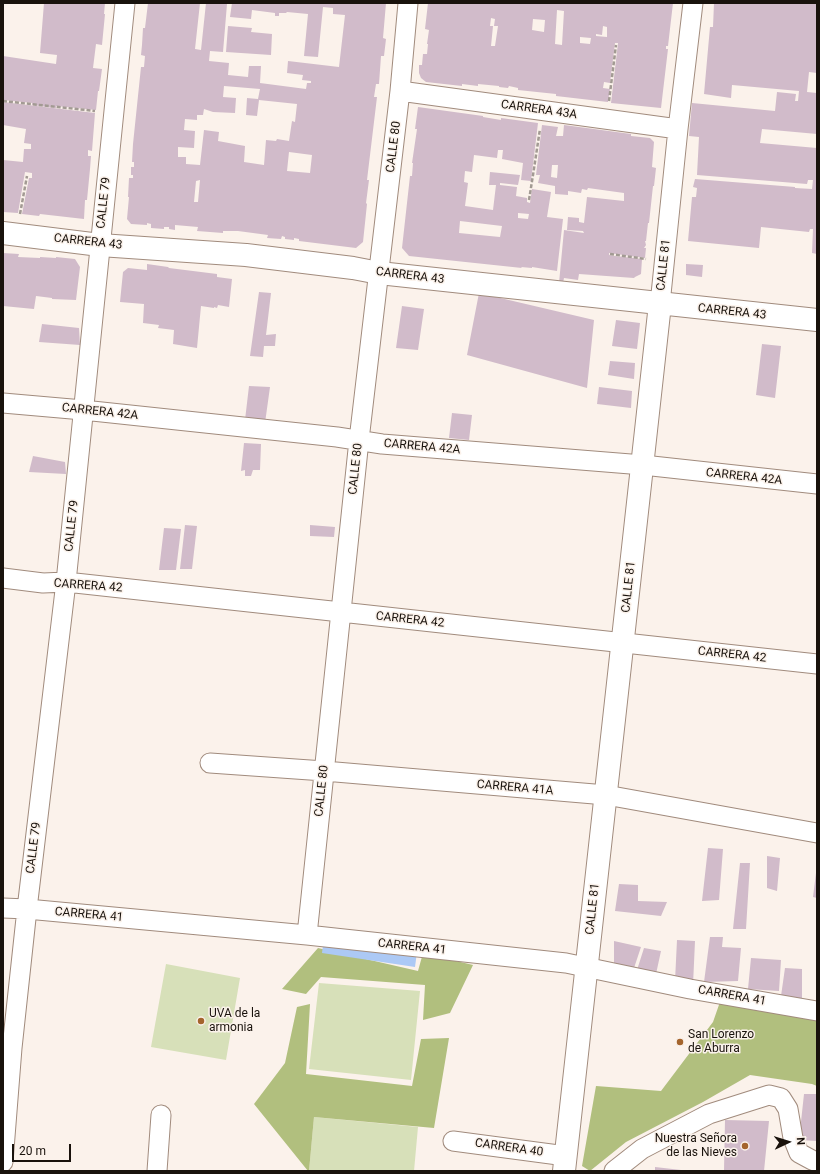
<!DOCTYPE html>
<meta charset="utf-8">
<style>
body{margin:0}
#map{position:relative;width:820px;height:1174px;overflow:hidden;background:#fbf2eb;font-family:Roboto,sans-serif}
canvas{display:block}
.frame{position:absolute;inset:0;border:4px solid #19120c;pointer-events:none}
.north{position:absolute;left:768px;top:1122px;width:40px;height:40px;-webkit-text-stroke:3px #fbf2eb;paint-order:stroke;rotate:86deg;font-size:11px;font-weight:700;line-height:16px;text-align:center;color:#19120c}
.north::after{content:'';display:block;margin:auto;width:14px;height:18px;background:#19120c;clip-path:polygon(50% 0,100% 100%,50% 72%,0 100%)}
.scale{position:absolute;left:12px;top:1144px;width:59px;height:18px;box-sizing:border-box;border:2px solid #19120c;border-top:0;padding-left:5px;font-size:12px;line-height:14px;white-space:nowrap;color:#19120c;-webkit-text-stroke:3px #fbf2eb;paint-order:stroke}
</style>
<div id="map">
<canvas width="820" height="1174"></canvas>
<div class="frame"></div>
<div class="north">N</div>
<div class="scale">20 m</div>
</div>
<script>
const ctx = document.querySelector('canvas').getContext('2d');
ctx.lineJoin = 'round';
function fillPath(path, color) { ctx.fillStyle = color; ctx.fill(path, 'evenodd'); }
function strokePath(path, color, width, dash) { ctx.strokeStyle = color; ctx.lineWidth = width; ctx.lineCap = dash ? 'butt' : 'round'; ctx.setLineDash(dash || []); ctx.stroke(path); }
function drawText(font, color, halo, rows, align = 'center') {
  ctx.font = font + ' Roboto,sans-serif'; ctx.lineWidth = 3; ctx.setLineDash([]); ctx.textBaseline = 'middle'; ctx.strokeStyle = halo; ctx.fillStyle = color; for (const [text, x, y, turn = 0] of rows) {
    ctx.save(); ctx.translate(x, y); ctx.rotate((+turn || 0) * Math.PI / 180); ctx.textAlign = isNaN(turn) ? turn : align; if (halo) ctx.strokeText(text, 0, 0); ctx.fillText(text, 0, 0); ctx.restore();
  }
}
fillPath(new Path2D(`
 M166,964L240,978L226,1060L151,1047Z
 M319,983L420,991L411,1080L309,1069Z
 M314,1117L418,1127L414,1171H309Z`), '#d7e0b9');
fillPath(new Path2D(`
 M318,948L418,971L423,953L473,965L450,1013L423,1020L425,985L321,977L306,994L282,989Z
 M721,999L817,1015V1086L812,1084L750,1075L703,1102L626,1142L590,1171L582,1166L596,1086L661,1091L713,1022Z
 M310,1004L306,1074L412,1086L421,1039L449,1038L434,1128L314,1117L309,1171H308L254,1104L285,1063L297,1007Z`), '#b1bf7e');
fillPath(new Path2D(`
 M324,937L417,952L415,967L322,953Z`), '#acc9f5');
fillPath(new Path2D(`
 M44,3H105L104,14H105L102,45L96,44L93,68L102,69L99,91H98L96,110L56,106V108L32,105V103L3,100V56L56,64L57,55L40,53Z
 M148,3H200L195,49L201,50L206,3L227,4L223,52L210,51L209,61L229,63L228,75L248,77L249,66H261L260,83L306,89L307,83H311V81L302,80L303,75L287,73L288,61L339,67L345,15L333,14V8L323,7L318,57L304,56L308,14L287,12L286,13H279V16H275V13L252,10L251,19L230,17L232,3H386L383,38L386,39L384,56H381L379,84H376L374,97H377L367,180H369L366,203L367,204L363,242L356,248L299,241V239L294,238V240L285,239V237L282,236L281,239L267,238L268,235L238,231H223V233L197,231L198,227L175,225V230L169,229V227H164V229L151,228V224L147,223V225L131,224L127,219L129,197H128L129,178H133V175H131V167H134V162H132L133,144L141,67H144L145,56L141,55L142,45L143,28H145ZM224,86L260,89L258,99L247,98L246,115L257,116L259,100L297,104L295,122L292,121L289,141L277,139L276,141L266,140L264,165L244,162L245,146L218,141L219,132L204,130L200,165L186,164V157H178V147L194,148L195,131L184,130L185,119L197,120V115H203L204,109L213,112L235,113L236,98L223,97ZM289,152L312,155L310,173L287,171ZM200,180L198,202H194L196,181Z
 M428,3H673L668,46H666V49H668L661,108L611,103L618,43H615L610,83L604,82L603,88L610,89L608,102L556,96V94L518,90V88L509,86L508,88L499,87V86L478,84V86L462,84V86L426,82L421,78L419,73V65H422L423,54H427L428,44H427L429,30L425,29ZM557,10L564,11L562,45L555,44ZM491,18L495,19L494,26H498L495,46H491L493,26H490ZM533,19L545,20L544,32L532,30ZM603,26L607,27V37L596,36V34L602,35ZM580,37L591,38L590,44L580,43Z
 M714,3H817V73L809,72L807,92L817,93V134L762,129L760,143L817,148V254L812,253L813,229H810L809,232L761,227L759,248L688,241L692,197H696L697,188L693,187L695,179L795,187V188L812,189L813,180H808L807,184L697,175L699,137L689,136L692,103L775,111L777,92L796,94L795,101H798L799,91L732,85L731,98L704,94L710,27H713Z
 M228,26L252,28L251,32L272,34L271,55L226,52Z
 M3,102L95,113L92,151L88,150V156H91L90,169L87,200H85L84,219L40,214L39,216L22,214L29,178H32V173L25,172L18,213L3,212V160L23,162L24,149H31V144L24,143L26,129L3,125Z
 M418,107L483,116V117L501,120V118L538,123L531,181L521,180L523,163L502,159L503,150H498L497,158L474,155L472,172L465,171L464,182L468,183L465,206L493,210L496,185H489L490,172L520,175L518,185L500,183V185L517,187L516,196L527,198V202L530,203L532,189L551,192L547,217L563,219L557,271L532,267V268L521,267L522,268L409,256L402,248L410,176H412L413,163H412L417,129H415ZM518,213L529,214L528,219L518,218ZM460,221L502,226L500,237L459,233Z
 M542,125L558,127L556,136H563L564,125L631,134V136L650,138L654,142L652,167L656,168L654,186H653L649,223H648L646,241H645L646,245L644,248H646L645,258L609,253V255L615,256L642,259L641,274L635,277L634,278L579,274L578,280L564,278L563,283H559L564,230L584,233L583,231L567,230L568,217L579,218V222L584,223L587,197L624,201V193L588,188L587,190L582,189L581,193L568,191V195L555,194V186L538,183L540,175H536ZM552,165H558L557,178L551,177Z
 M3,253L19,254L18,257L40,258V257L56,258V257L75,259L80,267L76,300L52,299V298L36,296L34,309L3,306Z
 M147,264L168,267L169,268L217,274V277L232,279L229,307L218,305L217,308L214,307V308L201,306L197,348L173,344L174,330L158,328L159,325L143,323L144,304L120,302L123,272L128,268L147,270Z
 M686,264L703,265L702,277L686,275Z
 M259,292L271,293L266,335L276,334L275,346H264L263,357L250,356Z
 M479,293L594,320L587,388L467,355Z
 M402,306L424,309L418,350L396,348Z
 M616,320L640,323L637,349L612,346Z
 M42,324L79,328L80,345L39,342Z
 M762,344L781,346L775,398L756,395Z
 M610,361L635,363L634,379L608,375Z
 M249,386L270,387L265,423L245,420Z
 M599,387L632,391L631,408L597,404Z
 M452,413L472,415L469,440L449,438Z
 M244,443L261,444L260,470H253L251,476H245V470L241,471Z
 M33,456L65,462L66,474L29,472Z
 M185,525L197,526L192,569H180Z
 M310,525L335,527L334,537L310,536Z
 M164,528L181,529L176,570H159Z
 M708,848L723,849L719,900L702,901Z
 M767,856L780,858L777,891L767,888Z
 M740,863H750L746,929H733Z
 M816,873H817V898L813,897Z
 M619,884L638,885V901L667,902L661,916L615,911Z
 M710,937H723L722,947L741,948L738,981L704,982Z
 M677,940L695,941L693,985L675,981Z
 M614,941L641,947L634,968L614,963Z
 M644,948L661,951L656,974L637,970Z
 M751,958L781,960L779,991L748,989Z
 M785,968L802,969V1000L781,996Z
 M804,1094H817V1141L799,1140Z
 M725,1120L769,1121L764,1171H724Z
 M655,1167L681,1170V1171H655Z`), '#d1bbca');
const minor = new Path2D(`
 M400,91L678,129
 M660,304L678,129L693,3
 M3,403L83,410L337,437L382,444L643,465L817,484
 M3,578L43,583L66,582L817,664
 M210,763L324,771L606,795L817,833
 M3,908L27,909L307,935L566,963L690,989L817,1011
 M307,935L359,440L400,91L408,3
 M453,1141L566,1156
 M3,1162L12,1048L27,909L66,582L125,3
 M157,1171L161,1115
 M614,1171L642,1149L709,1114L769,1095L781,1098L788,1109L793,1138L799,1153L812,1160L817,1162`);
const tertiary = new Path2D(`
 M3,233L100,245L246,255L353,268L379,273L817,320
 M564,1171L660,304`);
strokePath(minor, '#a18b7d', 21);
strokePath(tertiary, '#a18b7d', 24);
strokePath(new Path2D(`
 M3,101L95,111
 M609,101L616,45
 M529,200L533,175L540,129
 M20,214L27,176
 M610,254L646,259`), '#a29a93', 2.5, [4, 2]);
strokePath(minor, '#fff', 19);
strokePath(tertiary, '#fff', 22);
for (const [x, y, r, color] of [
 [201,1021,4,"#a4642c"],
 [680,1042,4,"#a4642c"],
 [745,1146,4,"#a4642c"]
]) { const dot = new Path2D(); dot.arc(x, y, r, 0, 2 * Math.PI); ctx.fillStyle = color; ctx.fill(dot); strokePath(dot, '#fbf2eb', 1.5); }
drawText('12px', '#19120c', '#fbf2eb', [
 ["CARRERA 43A",539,110,8],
 ["CALLE 80",394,147,-83],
 ["CALLE 79",104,203,-84],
 ["CARRERA 43",88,242,6],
 ["CALLE 81",664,265,-84],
 ["CARRERA 43",410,276,7],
 ["CARRERA 43",732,312,6],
 ["CARRERA 42A",100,412,6],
 ["CARRERA 42A",422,447,5],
 ["CALLE 80",356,469,-84],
 ["CARRERA 42A",744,477,6],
 ["CALLE 79",72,526,-84],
 ["CARRERA 42",88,586,4],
 ["CALLE 81",629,587,-84],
 ["CARRERA 42",410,620,6],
 ["CARRERA 42",732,655,6],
 ["CARRERA 41A",515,788,5],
 ["CALLE 80",322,791,-84],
 ["CALLE 79",34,848,-83],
 ["CALLE 81",593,909,-84],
 ["CARRERA 41",89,915,5],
 ["CARRERA 41",412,947,6],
 ["CARRERA 41",732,996,10],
 ["CARRERA 40",509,1148,8]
]);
drawText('12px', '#19120c', '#fbf2eb', [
 ["UVA de la",209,1014],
 ["armonia",209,1028],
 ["San Lorenzo",688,1035],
 ["de Aburra",688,1049],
 ["Nuestra Señora",737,1139,"right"],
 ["de las Nieves",737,1153,"right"]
], 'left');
</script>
